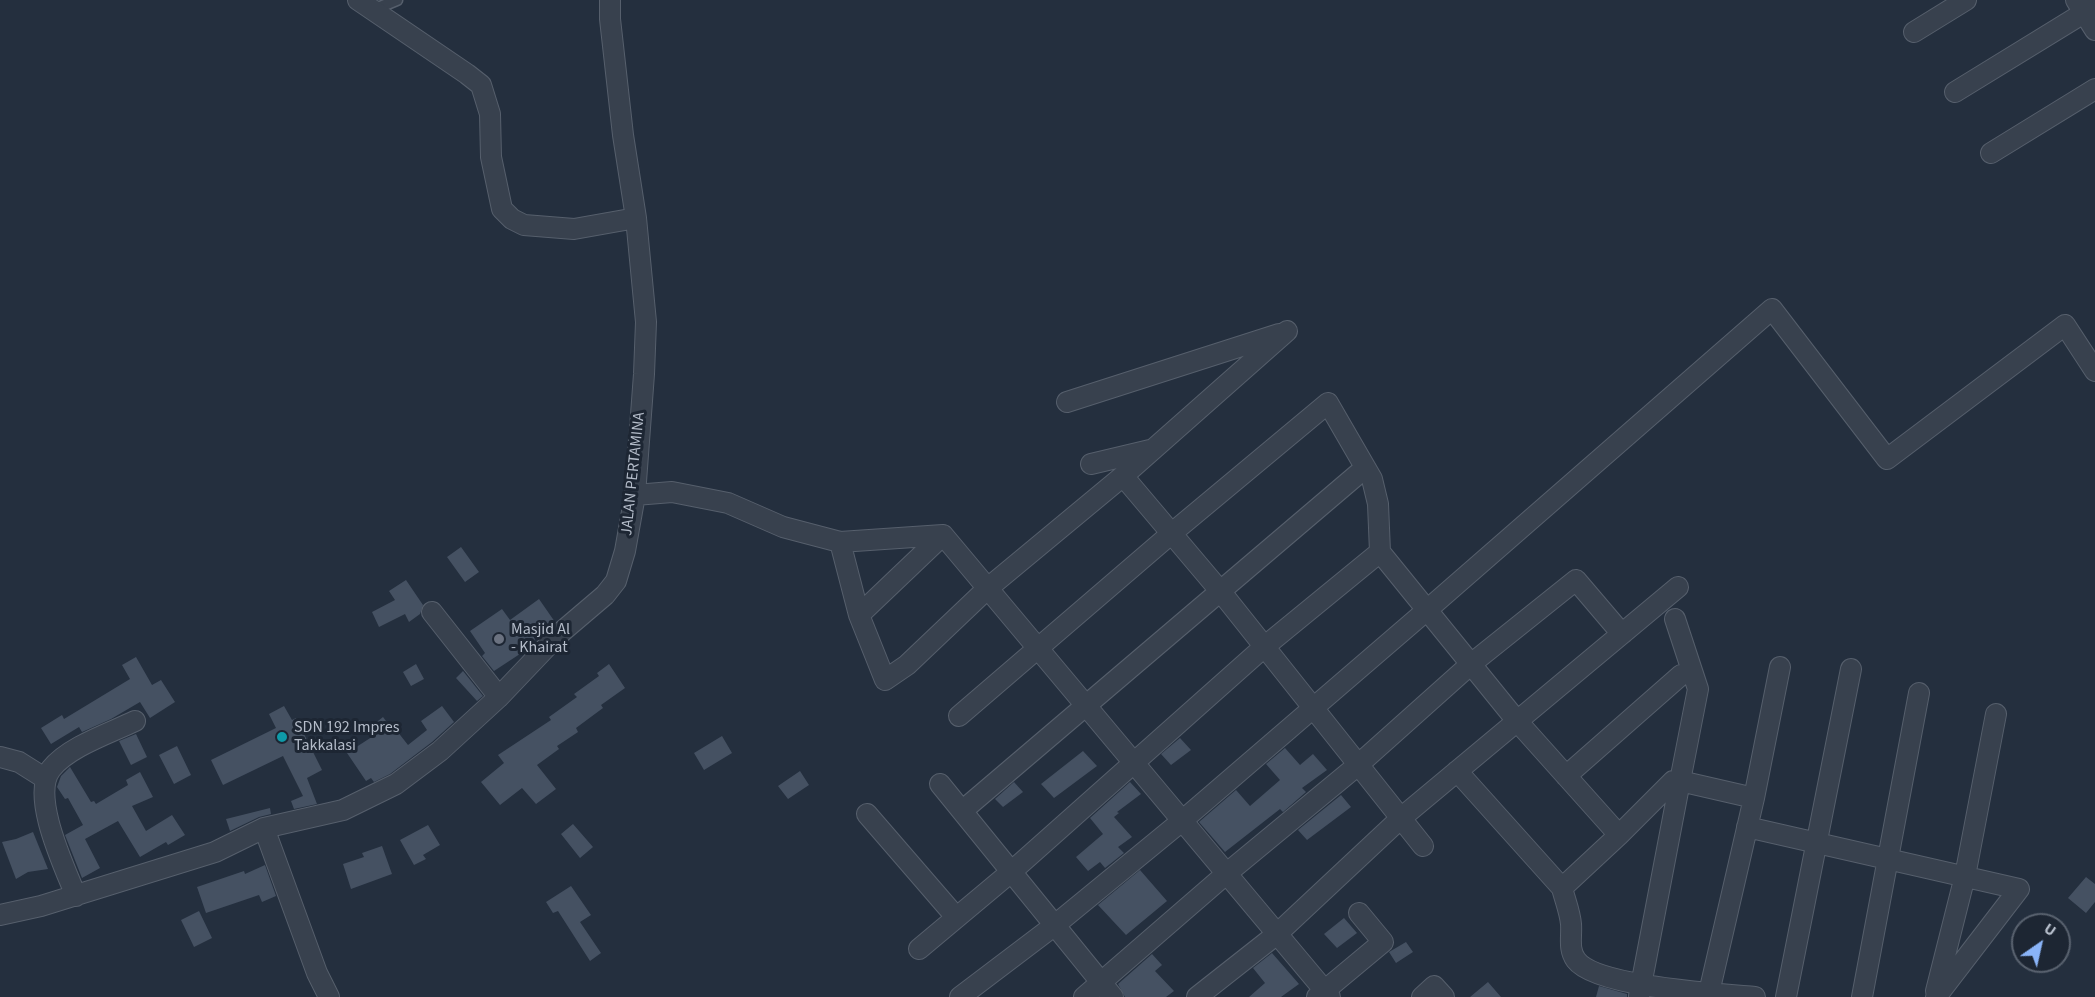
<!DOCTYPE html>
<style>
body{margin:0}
#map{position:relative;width:2095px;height:997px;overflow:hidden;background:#242f3e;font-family:"Source Sans 3",sans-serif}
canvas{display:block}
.north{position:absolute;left:2011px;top:913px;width:60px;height:60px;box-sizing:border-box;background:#1d2633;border:2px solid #59626f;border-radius:50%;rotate:34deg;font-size:16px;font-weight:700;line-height:24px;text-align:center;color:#b4bcc9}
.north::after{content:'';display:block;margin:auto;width:21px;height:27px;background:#8ab4f8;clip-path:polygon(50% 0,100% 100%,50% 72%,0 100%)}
</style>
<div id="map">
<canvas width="2095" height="997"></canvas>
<div class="north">U</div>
</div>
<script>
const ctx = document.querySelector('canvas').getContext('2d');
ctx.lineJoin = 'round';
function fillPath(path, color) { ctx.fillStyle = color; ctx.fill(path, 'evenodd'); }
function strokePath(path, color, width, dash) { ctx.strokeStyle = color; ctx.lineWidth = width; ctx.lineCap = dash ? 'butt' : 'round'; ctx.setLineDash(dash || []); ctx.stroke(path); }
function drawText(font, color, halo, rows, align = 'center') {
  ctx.font = font + ' "Source Sans 3",sans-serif'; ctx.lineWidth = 6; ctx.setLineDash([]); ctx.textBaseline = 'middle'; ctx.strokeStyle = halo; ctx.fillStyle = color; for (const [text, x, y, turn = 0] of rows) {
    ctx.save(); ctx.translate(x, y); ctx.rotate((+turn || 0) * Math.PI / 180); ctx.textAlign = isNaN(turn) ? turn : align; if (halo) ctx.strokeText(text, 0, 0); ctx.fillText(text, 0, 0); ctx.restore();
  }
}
fillPath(new Path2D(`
 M461,547L479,572L465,582L447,557Z
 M406,580L423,605L420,614L409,622L405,614L379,627L372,612L395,600L389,591Z
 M539,599L555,622L527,646L529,648L494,671L482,656L485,653L470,631L502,609L510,620Z
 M136,657L152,685L161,680L175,702L150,718L140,702L111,719L82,732L79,727L51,744L41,728L62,715L64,719L130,679L122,665Z
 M416,664L424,679L411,686L403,672Z
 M609,664L625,688L601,705L603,708L576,728L578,732L557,746L559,749L537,765L556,789L536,804L522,788L500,805L481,782L504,763L498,755L551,720L549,717L577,697L574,694L599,676L597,673Z
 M463,671L483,696L477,701L456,678Z
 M284,706L292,720L296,718L322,770L307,778L317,804L294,809L291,801L303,796L283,756L223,785L211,760L276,728L269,714Z
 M442,706L454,722L432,742L390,774L374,782L371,778L366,781L347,753L378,733L373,725L383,717L395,733L397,731L408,745L427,730L421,721Z
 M136,734L147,757L131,765L119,741Z
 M722,736L732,753L704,770L694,753Z
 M1180,738L1191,750L1171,765L1161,754Z
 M177,746L191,775L174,784L159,755Z
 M1285,748L1300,765L1313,754L1327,770L1302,788L1306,792L1283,812L1280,809L1225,852L1199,822L1236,790L1250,806L1280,780L1266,764Z
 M1083,751L1097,766L1054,798L1041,784Z
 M70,767L91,802L94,801L96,804L128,785L126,780L140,772L153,797L132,806L146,831L172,815L185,835L168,845L166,842L140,857L118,821L85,839L100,868L82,878L65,835L83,825L68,798L65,799L57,787L61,776Z
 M800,771L809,785L788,799L778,786Z
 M1014,782L1023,792L1003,807L995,799Z
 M1130,782L1141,794L1117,812L1119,813L1114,817L1132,837L1118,847L1124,853L1105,868L1100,862L1088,871L1076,857L1103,834L1090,818Z
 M1341,795L1351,807L1307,840L1298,830Z
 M270,808L271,814L259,817L230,831L226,819Z
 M573,824L593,847L580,858L561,834Z
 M428,825L440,845L423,855L426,859L414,865L400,840Z
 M33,832L48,869L28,872L16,879L2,842L16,839Z
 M382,846L392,874L351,889L343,864L364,857L362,853Z
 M265,865L276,896L262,902L259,895L206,913L197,887L244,871L245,874Z
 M1140,870L1167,901L1126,935L1098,905Z
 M2086,877L2095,884V902L2086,913L2068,898Z
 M571,886L591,915L580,922L601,953L590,961L558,911L553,913L546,902Z
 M199,911L212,938L194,947L181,920Z
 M1344,918L1357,933L1337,948L1324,934Z
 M1406,942L1413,952L1396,963L1389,952Z
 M1272,953L1299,984L1281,997H1249L1265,983L1253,968Z
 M1152,954L1162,965L1155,971L1174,991L1166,997H1125L1118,984Z
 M1488,982L1501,997H1470Z
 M1599,986L1627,994V997H1596Z`), '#455162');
const service = new Path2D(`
 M373,10L397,0`);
const minor = new Path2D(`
 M358,0L467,74L481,85L490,114L491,157L502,209L512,219L524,225L574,229L636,218
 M2076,0L2095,30
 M1914,32L1966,0
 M1955,92L2095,6
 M1991,153L2095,89
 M1067,402L1279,334
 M1091,464L1150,450
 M1123,476L1221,592L1423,846
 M635,495L672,492L728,503L783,527L840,542L943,535
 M943,535L1330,997
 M840,542L859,615L885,680L907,665L988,588L1123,476L1287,331
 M432,612L499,697
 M859,615L943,535
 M1675,619L1698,689L1680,781H1673L1619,835L1562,888C1565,900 1570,912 1571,924C1572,937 1568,949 1576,960C1596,987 1720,994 1755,997
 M959,716L1172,533L1328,403L1372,479L1378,504L1380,552
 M0,757L19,762L46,779
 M1457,771L1562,888
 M1566,776L1681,675
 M940,784L1113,997
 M962,811L1365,468
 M867,814L956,917
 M1747,827L2019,889L1936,997
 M264,828L317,973L329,997
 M76,896C65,868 30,796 51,769C68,747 110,733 135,721
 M0,915L41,906L215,852L264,828L343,810L396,784L440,751L499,697L558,635L605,595L616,581L625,551L635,495L644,374L646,322L636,218L623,135L610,19V0
 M919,949L1011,872L1264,647L1380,552L1517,721L1619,835
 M1936,991L1965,876L1996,714
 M1639,996L1680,781L1754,798
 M960,997L1055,925L1183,820L1427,610L1772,309L1887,459L2065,325L2095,371
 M1084,997L1226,874L1358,765L1471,664L1576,580L1622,634
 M1197,997L1277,934L1401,818L1678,587
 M1317,997L1383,942L1359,913
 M1422,997L1434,986L1444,997
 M1708,997L1754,798L1780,667
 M1786,997L1851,669
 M1862,997L1919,693`);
strokePath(service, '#565f6c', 13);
strokePath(minor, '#565f6c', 22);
strokePath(service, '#38414e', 10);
strokePath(minor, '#38414e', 20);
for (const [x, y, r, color] of [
 [499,639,6,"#6b7280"],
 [282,737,6,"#0f9aa8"]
]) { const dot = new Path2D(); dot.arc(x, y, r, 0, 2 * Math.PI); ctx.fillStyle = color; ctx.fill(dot); strokePath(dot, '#1d2633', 2); }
drawText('16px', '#b4bcc9', '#1d2633', [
 ["JALAN PERTAMINA",634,474,-84]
]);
drawText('16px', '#b4bcc9', '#1d2633', [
 ["Masjid Al",511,630],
 ["- Khairat",511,648],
 ["SDN 192 Impres",294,728],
 ["Takkalasi",294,746]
], 'left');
</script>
